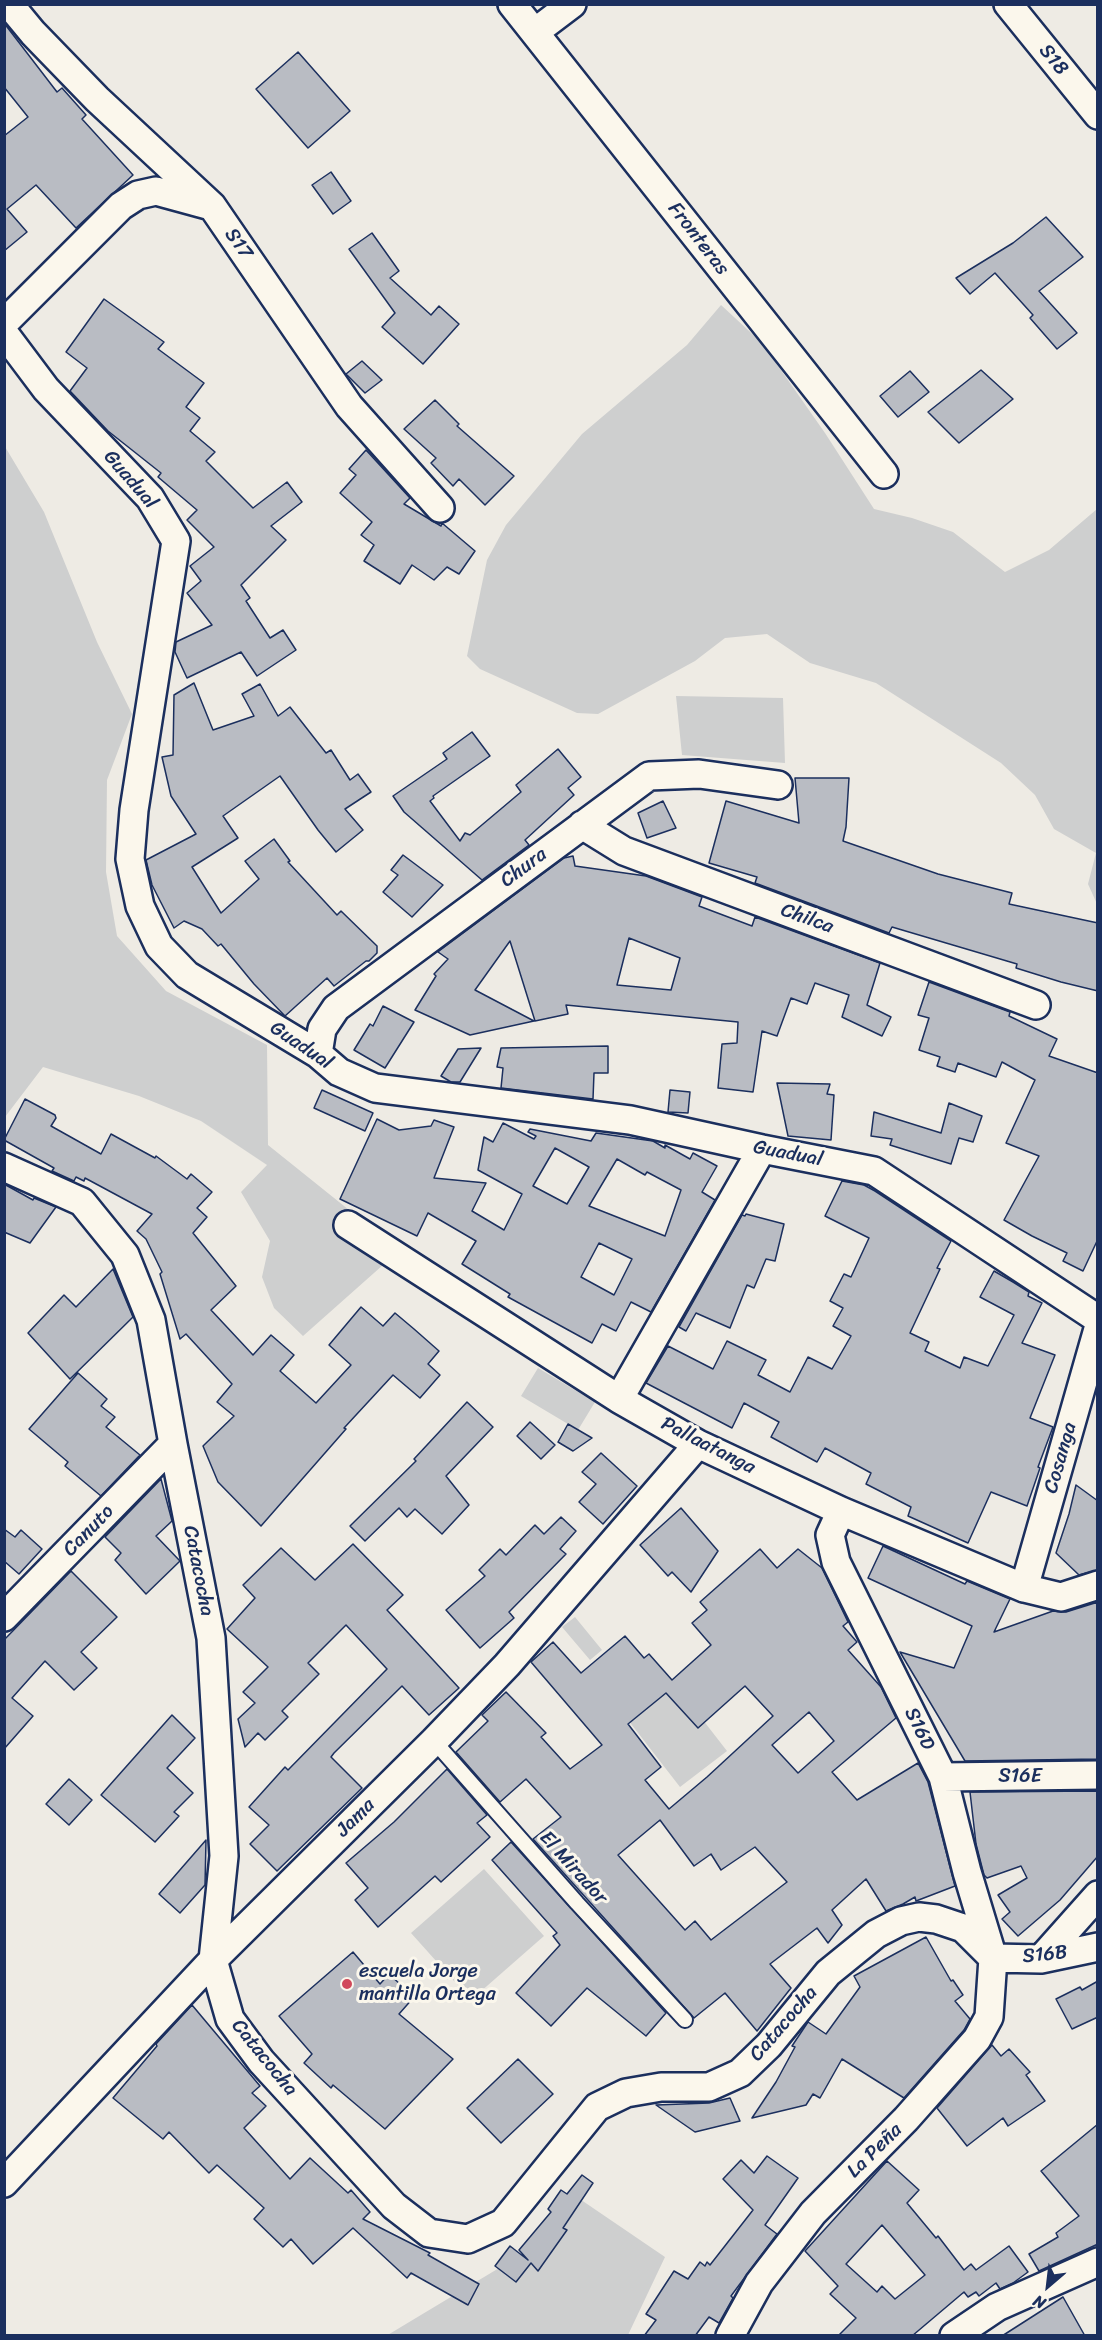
<!DOCTYPE html>
<meta charset="utf-8">
<style>
body{margin:0}
#map{position:relative;width:1102px;height:2340px;overflow:hidden;background:#eeebe4;font-family:Sriracha,sans-serif}
canvas{display:block}
.frame{position:absolute;inset:0;border:6px solid #1b2f5e;pointer-events:none}
.north{position:absolute;left:1018px;top:2256px;width:60px;height:60px;-webkit-text-stroke:4px #fbf7ec;paint-order:stroke;rotate:208deg;font-size:16px;font-weight:700;line-height:24px;text-align:center;color:#1b2f5e}
.north::after{content:'';display:block;margin:auto;width:21px;height:27px;background:#1b2f5e;clip-path:polygon(50% 0,100% 100%,50% 72%,0 100%)}
</style>
<div id="map">
<canvas width="1102" height="2340"></canvas>
<div class="frame"></div>
<div class="north">N</div>
</div>
<script>
const ctx = document.querySelector('canvas').getContext('2d');
ctx.lineJoin = 'round';
function fillPath(path, color) { ctx.fillStyle = color; ctx.fill(path, 'evenodd'); }
function strokePath(path, color, width, dash) { ctx.strokeStyle = color; ctx.lineWidth = width; ctx.lineCap = dash ? 'butt' : 'round'; ctx.setLineDash(dash || []); ctx.stroke(path); }
function drawText(font, color, halo, rows, align = 'center') {
  ctx.font = font + ' Sriracha,sans-serif'; ctx.lineWidth = 6; ctx.setLineDash([]); ctx.textBaseline = 'middle'; ctx.strokeStyle = halo; ctx.fillStyle = color; for (const [text, x, y, turn = 0] of rows) {
    ctx.save(); ctx.translate(x, y); ctx.rotate((+turn || 0) * Math.PI / 180); ctx.textAlign = isNaN(turn) ? turn : align; if (halo) ctx.strokeText(text, 0, 0); ctx.fillText(text, 0, 0); ctx.restore();
  }
}
fillPath(new Path2D(`
 M721,305L762,343L825,433L874,509L912,518L953,532L1005,572L1049,550L1097,509V904L1088,884L1096,853L1054,829L1035,795L1001,763L876,683L810,663L767,634L725,638L695,661L598,714L577,713L480,669L467,656L487,560L506,525L582,434L687,345Z
 M4,445L44,512L97,642L132,714L107,780L106,872L117,936L166,991L267,1045L268,1145L354,1214L392,1257L303,1336L274,1308L262,1277L270,1241L241,1192L267,1165L201,1121L139,1096L43,1067L5,1117Z
 M676,696L783,698L785,763L682,755Z
 M538,1368L595,1402L578,1430L521,1396Z
 M575,1617L602,1650L590,1660L562,1627Z
 M675,1684L727,1751L680,1787L628,1720Z
 M484,1869L544,1936L471,2000L411,1933Z
 M568,2191L665,2257L628,2335L386,2336L529,2250Z`), '#cecfcf');
const building = new Path2D(`
 M4,23L57,92L62,88L86,115L82,119L133,175L76,228L36,185L7,209L27,232L4,251V136L28,117L4,87Z
 M298,52L350,111L308,148L256,89Z
 M331,172L351,201L333,214L312,185Z
 M1046,217L1083,257L1039,291L1077,333L1057,349L1030,318L1033,315L995,273L970,294L956,278L1013,243Z
 M372,233L399,271L390,278L431,315L439,306L459,324L423,364L382,327L395,313L349,249Z
 M104,299L164,342L158,349L204,383L186,407L200,418L190,431L215,452L206,461L253,508L287,482L302,502L271,526L286,540L241,585L250,598L246,601L270,638L283,630L296,650L257,676L241,652L187,678L175,652L176,642L212,625L187,593L201,581L190,566L214,547L187,520L197,510L158,477L161,473L108,431L70,391L87,368L66,352Z
 M362,361L382,380L365,393L346,374Z
 M981,370L1013,399L959,443L928,412Z
 M910,371L929,392L898,417L880,396Z
 M435,400L459,424L457,426L514,476L485,505L459,479L453,486L431,463L436,458L404,429Z
 M366,450L410,498L404,504L441,526L442,523L475,551L459,574L447,567L434,580L412,565L400,584L364,561L374,545L361,535L372,522L340,493L356,475L349,469Z
 M194,683L213,730L254,716L242,694L260,684L278,716L290,707L326,753L331,750L350,780L358,774L371,792L345,809L363,830L336,852L318,830L280,776L223,816L238,838L192,867L221,913L259,879L245,861L274,839L290,861L288,862L337,915L341,911L377,946V953L369,961H366L334,986L327,978L285,1016L254,984L221,944L218,946L202,929L184,921L174,928L152,885L146,860L196,834L171,796L162,757L173,755L174,695Z
 M472,732L490,756L433,796L434,798L430,801L460,841L465,833L470,835L521,792L516,785L558,749L581,777L568,788L574,795L525,840L529,845L482,880L404,812L393,796L447,759L443,753Z
 M795,778H849L846,827L843,841L938,874L1012,893L1009,904L1098,923V991L1061,982L1016,968L1017,964L892,927L889,933L755,883L757,877L709,863L726,801L799,823Z
 M663,801L676,828L647,838L638,813Z
 M403,855L443,885L412,917L383,892L398,875L391,870Z
 M573,856L575,866L646,876L702,897L699,906L752,926L755,917L880,963L867,1005L891,1017L882,1036L842,1017L849,995L815,983L807,1004L791,998L777,1036L762,1031L753,1092L718,1088L722,1044L737,1043L738,1022L566,1005L568,1014L535,1021L510,941L475,990L534,1021L470,1035L415,1010L436,976L434,974L448,959L438,952L439,951L564,858ZM629,938L680,958L671,990L617,985Z
 M929,982L1010,1012L1009,1016L1057,1039L1049,1056L1098,1073V1239L1083,1271L1063,1261L1067,1253L1032,1236L1004,1220L1039,1156L1006,1143L1035,1080L1002,1062L996,1077L958,1063L955,1072L937,1066L940,1057L919,1050L929,1018L918,1015Z
 M383,1006L414,1022L385,1068L354,1050L370,1024L373,1026Z
 M608,1046V1073H594L593,1099L501,1088L503,1068L497,1067L501,1048Z
 M481,1048L460,1082H451L441,1076L458,1049Z
 M777,1083L830,1084L827,1094L834,1095L831,1140L788,1136Z
 M322,1090L373,1113L365,1131L314,1108Z
 M670,1090L690,1092L688,1113L668,1112Z
 M25,1099L55,1115L56,1118L51,1126L101,1154L111,1134L155,1158L156,1156L187,1179L191,1174L212,1192L197,1208L207,1217L193,1233L236,1286L211,1310L253,1355L271,1335L294,1355L280,1371L316,1403L351,1365L329,1345L361,1307L383,1326L395,1313L414,1329L439,1351L428,1364L440,1375L420,1398L393,1375L344,1428L346,1429L261,1526L218,1482L203,1446L234,1416L217,1402L232,1384L186,1334L180,1339L160,1274L162,1272L146,1239L137,1231L152,1214L85,1178L84,1181L76,1177L74,1181L52,1171L54,1168L4,1140Z
 M949,1103L982,1116L973,1142L959,1138L951,1164L890,1145L892,1139L871,1136L874,1112L941,1133Z
 M377,1119L399,1130L431,1126L434,1120L454,1127L434,1178L486,1183L472,1211L504,1230L522,1194L478,1170L484,1137L493,1142L503,1123L534,1139L536,1136L528,1132L530,1129L591,1141L596,1133L653,1141L665,1148V1145L690,1159L693,1153L717,1166L702,1192L715,1200L651,1312L631,1302L616,1331L602,1324L592,1343L508,1297L510,1294L462,1264L476,1241L428,1213L417,1236L340,1199ZM555,1148L589,1167L567,1204L533,1186ZM617,1159L645,1175L647,1172L681,1190L665,1236L589,1206ZM599,1243L632,1259L614,1295L581,1277Z
 M842,1181L864,1185L875,1191L951,1241L937,1268L940,1269L910,1333L929,1342L925,1351L960,1368L964,1357L988,1366L1014,1315L980,1297L994,1271L1013,1282L1029,1292L1028,1296L1042,1303L1022,1343L1055,1355L1030,1418L1053,1427L1038,1467L1040,1468L1027,1506L991,1492L968,1543L908,1516L911,1507L866,1484L871,1473L825,1448L817,1462L771,1437L779,1422L744,1403L732,1428L646,1383L668,1346L713,1369L727,1341L766,1360L758,1375L790,1392L808,1357L832,1369L851,1336L833,1326L843,1308L830,1301L844,1274L851,1277L869,1238L825,1216Z
 M4,1184L33,1200L34,1198L56,1207L30,1243L4,1232Z
 M746,1214L784,1224L775,1261L766,1259L754,1288L747,1285L730,1328L696,1313L686,1331L679,1327L742,1215L745,1216Z
 M113,1269L133,1317L70,1379L28,1333L64,1295L76,1307Z
 M78,1373L107,1399L101,1406L115,1417L106,1427L140,1455L101,1496L65,1466L68,1462L29,1429Z
 M467,1402L493,1427L446,1476L469,1505L442,1534L415,1509L407,1517L399,1508L365,1541L350,1526L416,1461L414,1459Z
 M530,1422L555,1445L541,1459L517,1436Z
 M568,1424L592,1438L573,1451L558,1442Z
 M601,1453L637,1486L603,1524L579,1502L596,1484L582,1472Z
 M161,1479L172,1521L156,1536L180,1561L146,1594L115,1560L121,1553L105,1537Z
 M1076,1485L1098,1501V1570L1079,1575L1056,1553L1069,1514Z
 M681,1508L718,1551L691,1592L672,1572L668,1576L640,1545Z
 M561,1517L576,1531L560,1549L566,1554L509,1612L514,1618L480,1648L446,1610L485,1576L479,1570L500,1549L506,1555L535,1525L544,1534Z
 M4,1529L15,1537L21,1530L42,1549L19,1574L4,1561Z
 M353,1544L403,1595L387,1610L459,1688L429,1715L402,1686L334,1753L331,1757L362,1788L277,1871L250,1844L269,1825L249,1807L285,1767L288,1770L387,1669L346,1625L308,1663L319,1674L282,1711L288,1717L265,1740L258,1733L245,1747L238,1719L255,1703L243,1692L268,1667L227,1629L255,1598L243,1585L281,1548L315,1580Z
 M883,1546L965,1584L967,1581L1010,1599L994,1632L1053,1611L1066,1612L1098,1602V1759L965,1761L900,1652L954,1668L972,1626L868,1578Z
 M760,1549L777,1568L798,1549L822,1568L848,1622L843,1626L857,1642L848,1650L881,1687L896,1718L832,1772L857,1800L918,1763L928,1782L955,1886L916,1901L915,1897L903,1904L886,1911L866,1879L832,1910L842,1925L828,1943L817,1928L770,1964L791,1988L757,2031L725,1993L694,2018L533,1839L561,1817L526,1779L500,1802L456,1752L488,1721L482,1715L506,1692L546,1733L541,1737L570,1769L602,1745L531,1662L553,1642L581,1673L625,1636L644,1658L649,1654L672,1680L711,1645L692,1623L707,1610L700,1602ZM745,1686L773,1716L707,1777L669,1809L645,1780L661,1767L628,1724L666,1693L698,1728ZM809,1712L834,1741L798,1773L772,1745ZM660,1820L694,1866L711,1854L721,1870L755,1847L787,1882L711,1940L695,1921L685,1930L618,1855Z
 M71,1571L117,1617L81,1652L97,1668L74,1690L45,1661L12,1698L33,1716L4,1749V1640Z
 M172,1715L195,1738L167,1768L193,1793L174,1812L179,1816L155,1842L101,1795Z
 M447,1769L487,1815L477,1823L490,1837L441,1882L435,1876L378,1927L355,1900L368,1888L346,1863L394,1822Z
 M69,1779L92,1800L69,1825L46,1804Z
 M1098,1791V1856L1060,1900L1018,1936L1002,1919L1010,1912L998,1895L1027,1878L1021,1866L987,1878L984,1875L976,1844L970,1792Z
 M206,1840L205,1885L180,1913L159,1894Z
 M511,1842L666,2013L646,2036L587,1988L551,2026L516,1993L560,1945L553,1936L557,1933L492,1860Z
 M926,1937L951,1981L953,1980L963,1995L955,2001L970,2019L964,2030L904,2098L842,2059L820,2098L813,2094L806,2105L752,2118L776,2082L795,2047L792,2046L808,2022L826,2034L860,1987L854,1976Z
 M353,1952L380,1984L389,1974L414,1997L399,2014L453,2059L385,2129L333,2085L331,2088L304,2063L312,2054L279,2016Z
 M1098,1981V2017L1072,2029L1056,1999L1080,1987L1082,1990Z
 M192,2005L260,2086L252,2093L266,2106L244,2128L290,2179L310,2158L348,2193L351,2190L370,2212L363,2219L430,2253L428,2255L479,2284L468,2305L411,2273L407,2278L353,2228L313,2264L291,2239L283,2247L254,2219L264,2208L217,2165L209,2173L169,2132L163,2139L113,2098L157,2046L156,2044Z
 M992,2045L1001,2056L1009,2049L1030,2072L1026,2075L1045,2101L1008,2126L1003,2118L967,2146L937,2108Z
 M518,2059L553,2094L501,2143L467,2108Z
 M730,2098L740,2121L695,2132L656,2105L709,2103Z
 M1098,2124V2244L1039,2271L1029,2254L1058,2237L1056,2233L1079,2216L1041,2171Z
 M767,2156L798,2178L765,2225L777,2234L731,2296L733,2298L719,2323L709,2317L695,2336H644L656,2320L646,2314L674,2271L688,2279L700,2262L705,2266L707,2262L710,2265L753,2210L723,2179L741,2160L754,2173Z
 M887,2161L919,2190L907,2203L936,2238L938,2236L964,2270L971,2264L976,2270L1009,2246L1028,2272L1013,2283L1000,2289L996,2283L979,2296L976,2292L968,2297L964,2292L912,2336H838L856,2318L830,2294L838,2286L805,2251ZM882,2225L925,2275L895,2299L882,2286L877,2292L846,2264Z
 M582,2175L593,2183L563,2228L567,2230L538,2271L531,2263L516,2282L495,2266L510,2246L528,2260L519,2250L551,2212L548,2209L561,2190L567,2194Z
 M1063,2297L1085,2336H1002Z`);
fillPath(building, '#b9bcc3');
strokePath(building, '#1b2f5e', 1.5);
const lane = new Path2D(`
 M434,1741L577,1903L685,2020`);
const street = new Path2D(`
 M9,4L33,33L97,99L212,206L349,406L440,508
 M512,4L884,474
 M1008,4L1098,115
 M535,32L572,4
 M4,323L121,206L138,195L156,191L211,206
 M4,333L46,389L150,498L176,541L134,810L130,859L140,906L159,946L187,975L318,1054L339,1072L375,1088L630,1120L762,1149L874,1171L1098,1319
 M582,825L624,851L1036,1005
 M318,1054L322,1029L336,1008L649,776L699,774L778,785
 M4,1167L82,1202L125,1255L151,1320L173,1444L211,1638L224,1856L213,1960L230,2019L261,2061L394,2206L429,2233L468,2239L503,2223L597,2107L626,2093L661,2087H709L740,2073L769,2045L828,1973L876,1934L901,1921L919,1917L936,1919L963,1928L993,1958
 M348,1225L619,1399L698,1444L841,1511L1024,1588L1061,1597L1098,1585
 M619,1399L762,1149
 M1024,1588L1098,1329
 M4,1617L173,1444
 M943,1777L1098,1775
 M993,1958L1041,1959L1098,1947
 M1041,1959L1098,1895
 M4,2183L213,1960L434,1741L507,1665L698,1444
 M730,2336L759,2283L813,2213L906,2119L977,2039L989,2017L993,1958L967,1872L943,1777L836,1562L830,1535L841,1511
 M954,2336L997,2307L1098,2262`);
strokePath(lane, '#1b2f5e', 18);
strokePath(street, '#1b2f5e', 32);
strokePath(lane, '#fbf7ec', 14);
strokePath(street, '#fbf7ec', 27);
for (const [x, y, r, color] of [
 [347,1984,6,"#d1495b"]
]) { const dot = new Path2D(); dot.arc(x, y, r, 0, 2 * Math.PI); ctx.fillStyle = color; ctx.fill(dot); strokePath(dot, '#fbf7ec', 2); }
drawText('20px', '#1b2f5e', '#fbf7ec', [
 ["S18",1053,60,51],
 ["Fronteras",698,239,52],
 ["S17",238,244,55],
 ["Guadual",130,480,49],
 ["Chura",524,868,-37],
 ["Chilca",807,919,20],
 ["Guadual",301,1046,34],
 ["Guadual",788,1154,11],
 ["Pallaatanga",708,1446,27],
 ["Cosanga",1061,1458,-74],
 ["Canuto",89,1531,-46],
 ["Catacocha",198,1571,79],
 ["S16D",919,1729,64],
 ["S16E",1020,1777],
 ["Jama",356,1818,-45],
 ["El Mirador",573,1868,48],
 ["S16B",1045,1955,-6],
 ["Catacocha",784,2024,-49],
 ["Catacocha",264,2058,51],
 ["La Peña",875,2151,-45]
]);
drawText('20px', '#1b2f5e', '#fbf7ec', [
 ["escuela Jorge",359,1972],
 ["mantilla Ortega",359,1995]
], 'left');
</script>
